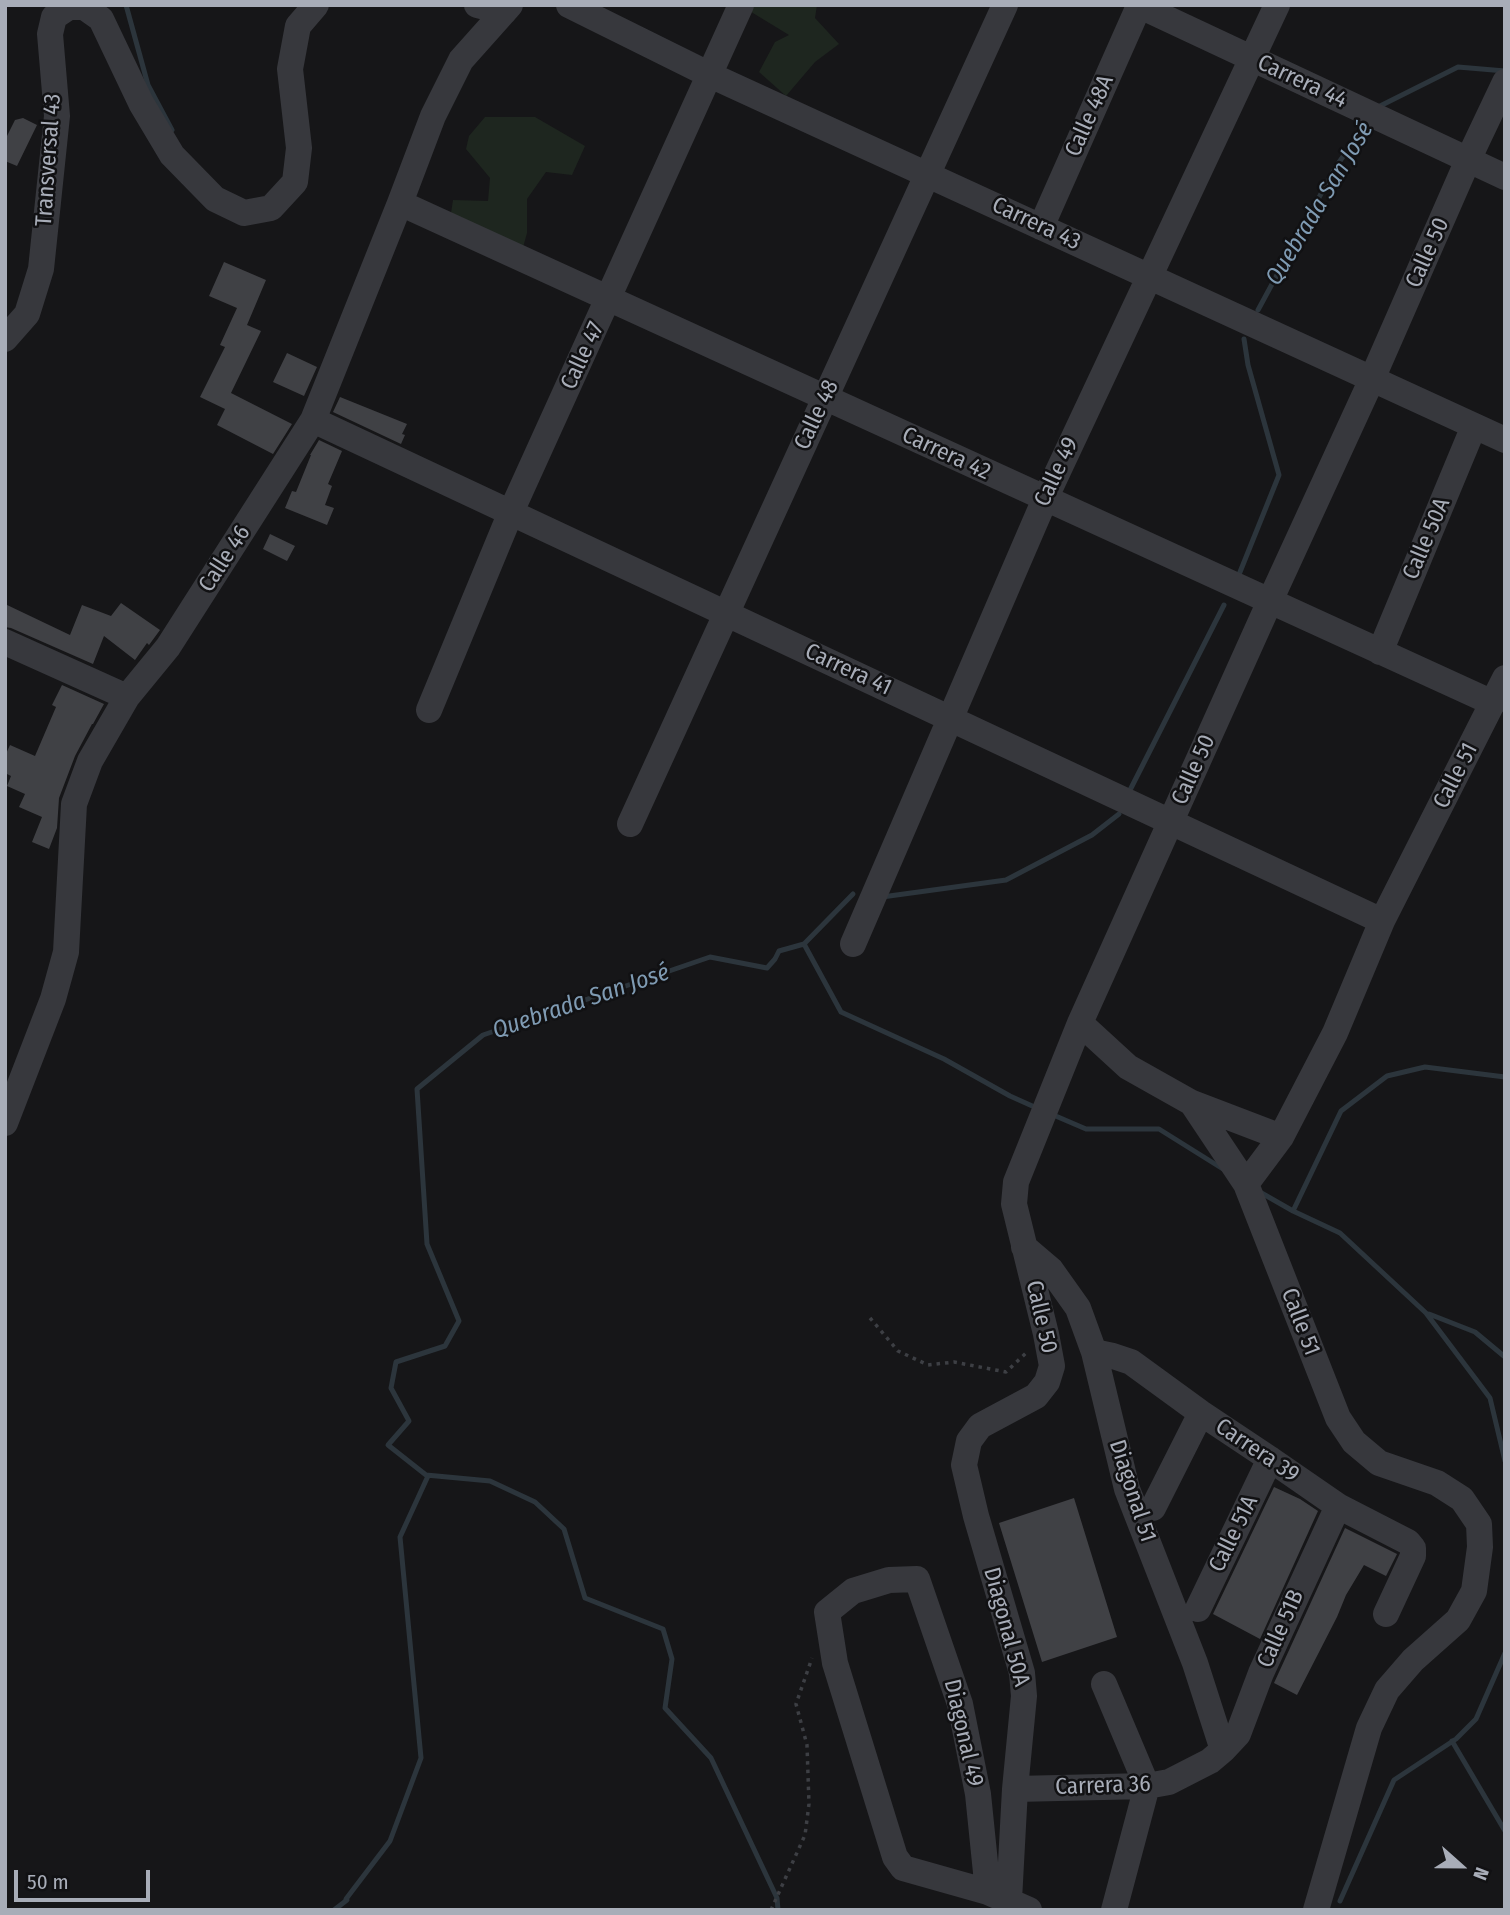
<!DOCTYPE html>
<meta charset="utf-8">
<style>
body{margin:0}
#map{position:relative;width:1510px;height:1915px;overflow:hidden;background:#161618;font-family:"Fira Sans Condensed",sans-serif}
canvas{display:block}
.frame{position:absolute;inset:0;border:7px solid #a8adb8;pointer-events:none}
.north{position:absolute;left:1426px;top:1831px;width:70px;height:70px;-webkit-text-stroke:5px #111113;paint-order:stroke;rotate:111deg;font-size:19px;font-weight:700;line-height:28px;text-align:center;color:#a8adb8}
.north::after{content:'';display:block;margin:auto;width:24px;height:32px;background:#a8adb8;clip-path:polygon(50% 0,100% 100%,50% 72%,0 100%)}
.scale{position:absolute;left:14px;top:1870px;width:136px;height:32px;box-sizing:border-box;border:4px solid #a8adb8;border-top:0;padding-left:9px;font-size:21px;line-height:24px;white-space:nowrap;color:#a8adb8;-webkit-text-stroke:5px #111113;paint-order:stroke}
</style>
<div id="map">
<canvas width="1510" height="1915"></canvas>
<div class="frame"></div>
<div class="north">N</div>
<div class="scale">50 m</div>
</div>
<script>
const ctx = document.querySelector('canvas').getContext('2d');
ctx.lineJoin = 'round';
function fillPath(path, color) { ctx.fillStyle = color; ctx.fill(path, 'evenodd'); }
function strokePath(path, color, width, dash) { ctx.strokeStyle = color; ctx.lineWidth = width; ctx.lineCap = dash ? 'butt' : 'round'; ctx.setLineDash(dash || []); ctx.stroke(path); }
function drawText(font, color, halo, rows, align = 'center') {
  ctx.font = font + ' "Fira Sans Condensed",sans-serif'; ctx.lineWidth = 5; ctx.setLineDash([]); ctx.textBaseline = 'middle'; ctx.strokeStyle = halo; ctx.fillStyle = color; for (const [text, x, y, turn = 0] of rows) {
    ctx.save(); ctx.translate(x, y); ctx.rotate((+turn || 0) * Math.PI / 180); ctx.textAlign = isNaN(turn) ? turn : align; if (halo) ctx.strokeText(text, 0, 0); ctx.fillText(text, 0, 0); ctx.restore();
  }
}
fillPath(new Path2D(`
 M747,5H817L815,18L839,44L815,62L786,96L759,72L775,42L789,35L748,10Z
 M485,117H535L585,146L572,175L546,172L527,199V233L519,262L449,226L453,200L488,201L490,178L466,149L469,136Z`), '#1e261f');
strokePath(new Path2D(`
 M126,5L148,85L172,130
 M1378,107L1458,67L1505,71
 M1258,310L1335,168L1368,121
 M1238,577L1279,475L1248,365L1244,339
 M1128,794L1224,605
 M882,897L1006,880L1092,835L1119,814
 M804,944L841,1012L944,1059L1010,1096L1039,1109
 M1051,1114L1086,1129H1159L1223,1169
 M1258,1191L1293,1211L1340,1233L1426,1313L1490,1398L1505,1461
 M1293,1211L1341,1111L1387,1076L1425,1067L1505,1077
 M1429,1314L1475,1332L1505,1357
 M1452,1741L1505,1831
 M1340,1901L1394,1780L1456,1739L1476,1719L1505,1653
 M334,1910L347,1900L346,1899L390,1841L421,1758L400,1537L428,1476
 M778,1910L777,1898L711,1758L665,1708L672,1659L663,1629L585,1598L564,1529L535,1502L490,1481L426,1475L388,1445L409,1421L391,1388L396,1362L445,1346L459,1321L427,1244L417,1089L483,1035L710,957L767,968L775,959L779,951L804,944L853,894`), '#2c353c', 5);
fillPath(new Path2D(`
 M23,118L37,125L17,166L5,161V140L15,120Z
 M224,262L266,280L247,325L261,331L231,393L292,424L273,454L217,425L225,409L200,397L225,347L220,345L237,308L209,296Z
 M287,353L317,367L304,396L273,382Z
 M340,397L407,424L402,434L405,435L401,444L333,412Z
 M319,440L342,451L328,484L332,486L325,505L334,508L327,525L285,508L292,491L296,492L311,455H310Z
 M270,534L295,546L287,561L263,549Z
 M121,603L160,630L149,645L147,643L135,660L104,636L93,664L11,628L5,627V604L70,635L82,605L111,616Z
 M62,685L104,704L93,724H92L75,756L59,798L57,828L49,849L32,842L42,817L19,807L25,794L7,786L11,776L5,773V756L10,745L35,756L56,707L52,705Z
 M1274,1487L1300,1499L1318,1511L1260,1639L1213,1614Z
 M1074,1498L1117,1637L1042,1662L999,1523Z
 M1345,1528L1397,1554L1386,1576L1364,1565L1346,1595L1337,1617L1297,1695L1274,1683Z`), '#404145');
strokePath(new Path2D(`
 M870,1318L898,1351L928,1365L954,1362L1006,1372L1026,1353
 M771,1910L805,1835L809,1804L807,1745L796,1704L812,1658`), '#3d3f44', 3.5, [3.5, 5]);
strokePath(new Path2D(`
 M477,5L504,12
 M569,5L710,75L1505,440
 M1138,5L1505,177
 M400,203L1493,703
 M1041,227L1139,6
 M5,339L27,314L41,269L57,116L50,34L54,17L69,7H84L101,19L141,103L172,155L215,199L244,213L271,208L295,182L299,148L290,69L298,26L316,5
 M313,420L1382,921
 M5,642L127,697
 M1380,652L1474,426
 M429,710L511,512L741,5
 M630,824L1005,5
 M853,944L1045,499L1277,5
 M1080,1023L1128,1067L1192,1103L1281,1137
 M1192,1103L1246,1184L1338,1418L1354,1442L1379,1463L1437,1483L1462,1499L1479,1524L1480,1547L1474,1591L1458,1620L1413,1660L1387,1690L1369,1728L1316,1910
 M5,1123L53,999L66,952L74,804L90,761L127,697L168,647L313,420L400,203L433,116L461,60L510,5
 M1246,1184L1281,1137L1335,1033L1382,921L1505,678
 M1024,1247L1051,1270L1078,1308L1094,1352L1127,1489L1195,1663L1223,1750
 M1094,1352L1113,1356L1131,1362L1201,1413L1270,1459L1338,1506L1408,1542L1413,1548V1556L1386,1614
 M1153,1508L1201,1413
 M1198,1609L1270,1459
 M1104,1684L1147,1786L1114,1910
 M1015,1789L1147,1786L1169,1782L1210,1761L1223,1750L1238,1734L1261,1673L1338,1506
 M988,1892L978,1794L960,1704L917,1579L889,1580L853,1591L827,1612L835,1663L895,1857L903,1868L988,1892L1029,1910
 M1009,1900L1015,1789L1024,1696L1022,1673L976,1516L964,1465L969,1441L980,1426L1036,1396L1047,1382L1052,1366L1046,1334L1014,1204L1016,1182L1080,1023L1270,601L1372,379L1468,160L1505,82`), '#37383d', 26);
drawText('23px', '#a8adb8', '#111113', [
 ["Carrera 44",1302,82,25],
 ["Calle 48A",1090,116,-66],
 ["Transversal 43",49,160,-86],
 ["Carrera 43",1036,224,25],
 ["Calle 50",1428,253,-66],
 ["Calle 47",583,356,-65],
 ["Calle 48",817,415,-65],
 ["Carrera 42",946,454,25],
 ["Calle 49",1057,472,-65],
 ["Calle 50A",1427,539,-67],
 ["Calle 46",225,559,-57],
 ["Carrera 41",848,670,25],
 ["Calle 50",1194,770,-66],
 ["Calle 51",1456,776,-63],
 ["Calle 50",1041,1317,77],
 ["Calle 51",1300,1322,69],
 ["Carrera 39",1257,1451,34],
 ["Diagonal 51",1132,1491,72],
 ["Calle 51A",1234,1534,-64],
 ["Diagonal 50A",1006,1627,75],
 ["Calle 51B",1281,1629,-66],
 ["Diagonal 49",963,1733,77],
 ["Carrera 36",1103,1786,-2]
]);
drawText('italic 24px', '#7f9bb3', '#111113', [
 ["Quebrada San José",1320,204,-59],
 ["Quebrada San José",581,1002,-19]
]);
</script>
